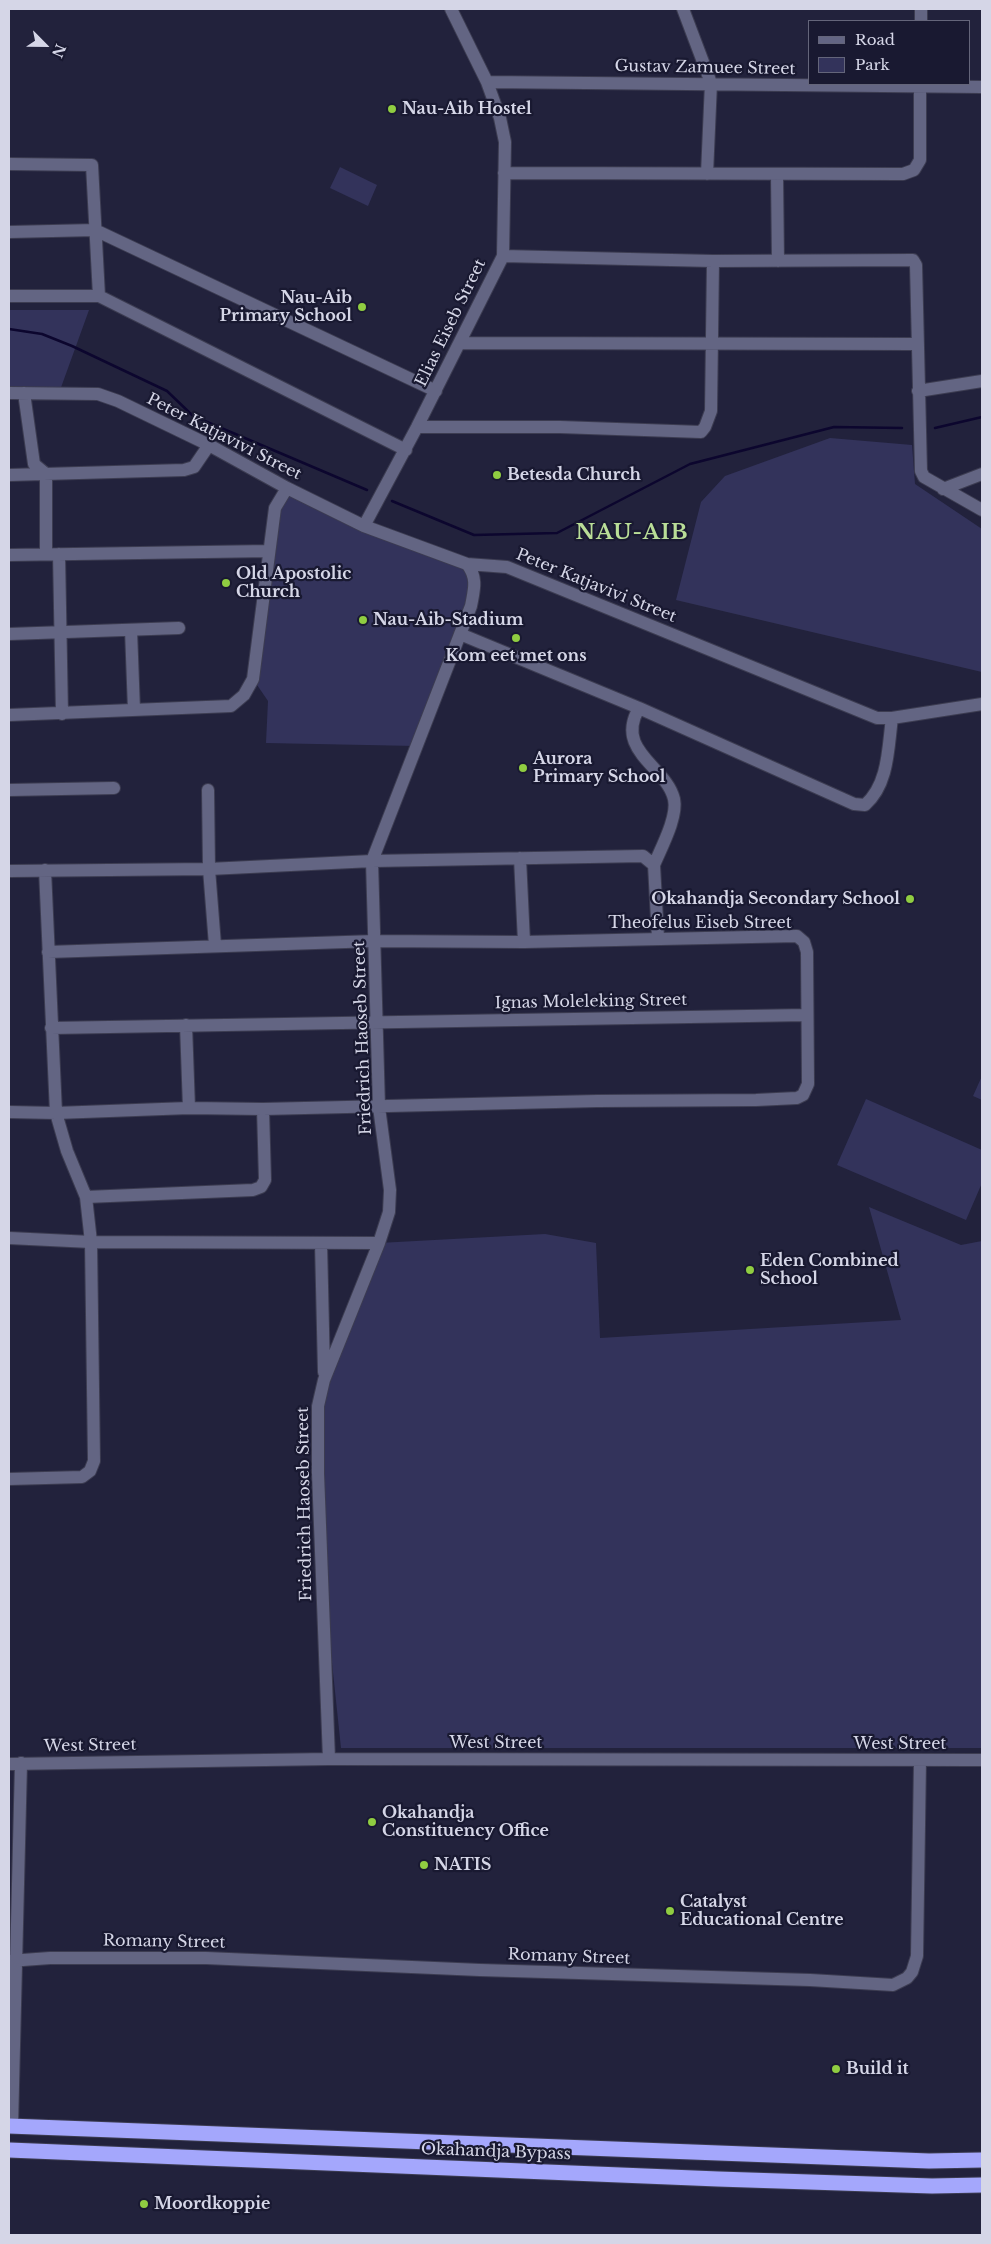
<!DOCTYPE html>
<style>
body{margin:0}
#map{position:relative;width:991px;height:2244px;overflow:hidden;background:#22223c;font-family:"Libre Baskerville",serif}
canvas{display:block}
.frame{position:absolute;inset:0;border:10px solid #d5d6e7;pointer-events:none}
.legend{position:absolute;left:808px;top:20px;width:162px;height:65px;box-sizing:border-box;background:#191931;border:1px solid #64657a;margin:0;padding:6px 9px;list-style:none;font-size:15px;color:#d5d6e7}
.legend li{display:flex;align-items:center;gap:10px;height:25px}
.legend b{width:25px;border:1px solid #64657a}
.north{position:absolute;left:20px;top:20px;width:50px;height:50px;-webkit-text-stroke:4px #191931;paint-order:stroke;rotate:113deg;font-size:14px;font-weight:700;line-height:20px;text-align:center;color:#d5d6e7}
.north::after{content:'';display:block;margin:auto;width:18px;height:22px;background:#d5d6e7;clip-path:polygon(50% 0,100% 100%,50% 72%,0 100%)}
</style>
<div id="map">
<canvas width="991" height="2244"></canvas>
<div class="frame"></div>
<ul class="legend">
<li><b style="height:6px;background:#636583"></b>Road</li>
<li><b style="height:14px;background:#33335b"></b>Park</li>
</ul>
<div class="north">N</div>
</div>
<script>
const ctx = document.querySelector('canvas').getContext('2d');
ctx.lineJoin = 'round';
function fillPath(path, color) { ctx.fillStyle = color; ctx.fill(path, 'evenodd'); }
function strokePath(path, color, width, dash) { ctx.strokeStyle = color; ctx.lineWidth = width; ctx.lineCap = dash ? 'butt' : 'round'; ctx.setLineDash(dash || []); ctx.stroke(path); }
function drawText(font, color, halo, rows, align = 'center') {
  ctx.font = font + ' "Libre Baskerville",serif'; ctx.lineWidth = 4.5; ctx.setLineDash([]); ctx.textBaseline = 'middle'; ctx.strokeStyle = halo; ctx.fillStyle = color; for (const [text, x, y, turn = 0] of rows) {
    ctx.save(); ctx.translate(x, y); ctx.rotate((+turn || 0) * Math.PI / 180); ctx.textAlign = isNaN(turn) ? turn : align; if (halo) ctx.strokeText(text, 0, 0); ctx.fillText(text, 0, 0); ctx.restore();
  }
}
fillPath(new Path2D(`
 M340,167L377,185L368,206L330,188Z
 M9,310H89L59,393H9Z
 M830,438L912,445L915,484L982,529V672L676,600L701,502L725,476Z
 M287,488L467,564L475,581L416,746L266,743L268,701L253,679L269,551Z
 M982,1076V1100L973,1096Z
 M866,1099L982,1150V1183L966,1220L837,1165Z
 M869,1207L961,1245L982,1241V1748H341L322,1568L318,1406L379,1243L545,1234L596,1243L600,1338L901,1320Z`), '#33335b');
strokePath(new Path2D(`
 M9,329L42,334L72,346L167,391L193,416L367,490
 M935,428L982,417
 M392,501L474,535L557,533L690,464L834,427L902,428`), '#0c062e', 2.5);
const minor = new Path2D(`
 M683,9L711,83L707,174
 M921,21V9
 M487,82L982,87
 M9,164L92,165L99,296
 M504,173L903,174L914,170L920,160V84
 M777,175L778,261
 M9,232L95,230L436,391
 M503,256L713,261L913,260L916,265L921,471L924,477L982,510
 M9,296H99L406,450
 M460,343L917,344
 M918,391L982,381
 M9,393L98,394L118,401L209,445L287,488L364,526L467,564L507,567L877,718H892L982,704
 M24,393L34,464L46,474V554
 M417,427H560L701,432L705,427L711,411L713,261
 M9,475L184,470L194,467L209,445
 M943,489L982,474
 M364,526L417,427L503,256L505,142L500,118L487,82L451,9
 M59,554L62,714
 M9,555L269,551
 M131,630L134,710
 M9,634L179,628
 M460,634L639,708L854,804L865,805C889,784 888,747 892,718
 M639,708C614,751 666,766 674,799C678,817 661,848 654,865
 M9,715L231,706L244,695L253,679L275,508L287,488
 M9,790L114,788
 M208,790L209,869L215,945
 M520,858L524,942
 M9,871L209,869L372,861L643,856L654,865L658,938
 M186,1025L189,1108
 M51,1028L806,1015
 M9,1112L56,1113L189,1108L263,1109L597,1101L756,1100L797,1098L803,1095L808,1084L807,952L804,942L797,936L524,942L375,941L48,952
 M86,1197L253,1190L261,1187L265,1180L263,1109
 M9,1238L91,1242L379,1243
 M321,1243L324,1372
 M9,1479L82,1477L90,1471L94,1461L91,1242L86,1197L67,1151L56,1113L45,870
 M329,1759L318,1473V1406L324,1380L379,1243L389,1212L390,1190L379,1107L372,861L471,606C474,590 478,578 467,564
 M9,1764L329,1759L982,1760
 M9,1961L50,1958H206L480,1970L810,1980L893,1985L907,1978L912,1972L917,1956L920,1760
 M12,2126L21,1763`);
const highway = new Path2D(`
 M9,2126L929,2161L982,2160
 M9,2150L718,2179L932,2186L982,2185`);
strokePath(minor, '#3c3c51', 14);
strokePath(highway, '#3c3c51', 17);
strokePath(minor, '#636583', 12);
strokePath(highway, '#a4a7fc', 15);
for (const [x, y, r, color] of [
 [392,109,5,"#90cd41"],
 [362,307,5,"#90cd41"],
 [497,475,5,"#90cd41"],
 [226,583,5,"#90cd41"],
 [363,620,5,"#90cd41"],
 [516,638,5,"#90cd41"],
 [523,768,5,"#90cd41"],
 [910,899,5,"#90cd41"],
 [750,1270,5,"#90cd41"],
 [372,1822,5,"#90cd41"],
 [424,1865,5,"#90cd41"],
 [670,1911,5,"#90cd41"],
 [836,2069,5,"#90cd41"],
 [144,2204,5,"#90cd41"]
]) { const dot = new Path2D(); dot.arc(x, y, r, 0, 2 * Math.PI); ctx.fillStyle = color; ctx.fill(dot); strokePath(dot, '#191931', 2); }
drawText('16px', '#d5d6e7', '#191931', [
 ["Gustav Zamuee Street",705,68,1],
 ["Elias Eiseb Street",451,323,-64],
 ["Peter Katjavivi Street",224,437,27],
 ["Peter Katjavivi Street",596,586,22],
 ["Theofelus Eiseb Street",700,923],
 ["Ignas Moleleking Street",591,1002,-1],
 ["Friedrich Haoseb Street",363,1038,-92],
 ["Friedrich Haoseb Street",305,1504,-91],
 ["West Street",496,1743],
 ["West Street",900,1744],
 ["West Street",90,1746,-1],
 ["Romany Street",164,1942,1],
 ["Romany Street",569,1957,2],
 ["Okahandja Bypass",496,2152,2]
]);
drawText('bold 16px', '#d5d6e7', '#191931', [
 ["Nau-Aib Hostel",402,109],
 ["Nau-Aib",352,298,"right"],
 ["Primary School",352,316,"right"],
 ["Betesda Church",507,475],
 ["Old Apostolic",236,574],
 ["Church",236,592],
 ["Nau-Aib-Stadium",373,620],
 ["Kom eet met ons",516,656,"center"],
 ["Aurora",533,759],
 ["Primary School",533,777],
 ["Okahandja Secondary School",900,899,"right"],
 ["Eden Combined",760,1261],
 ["School",760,1279],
 ["Okahandja",382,1813],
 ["Constituency Office",382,1831],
 ["NATIS",434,1865],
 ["Catalyst",680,1902],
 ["Educational Centre",680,1920],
 ["Build it",846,2069],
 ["Moordkoppie",154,2204]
], 'left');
ctx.letterSpacing = '1px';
drawText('bold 21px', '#b9dd97', '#191931', [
 ["NAU-AIB",632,533]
]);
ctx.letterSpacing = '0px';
</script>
